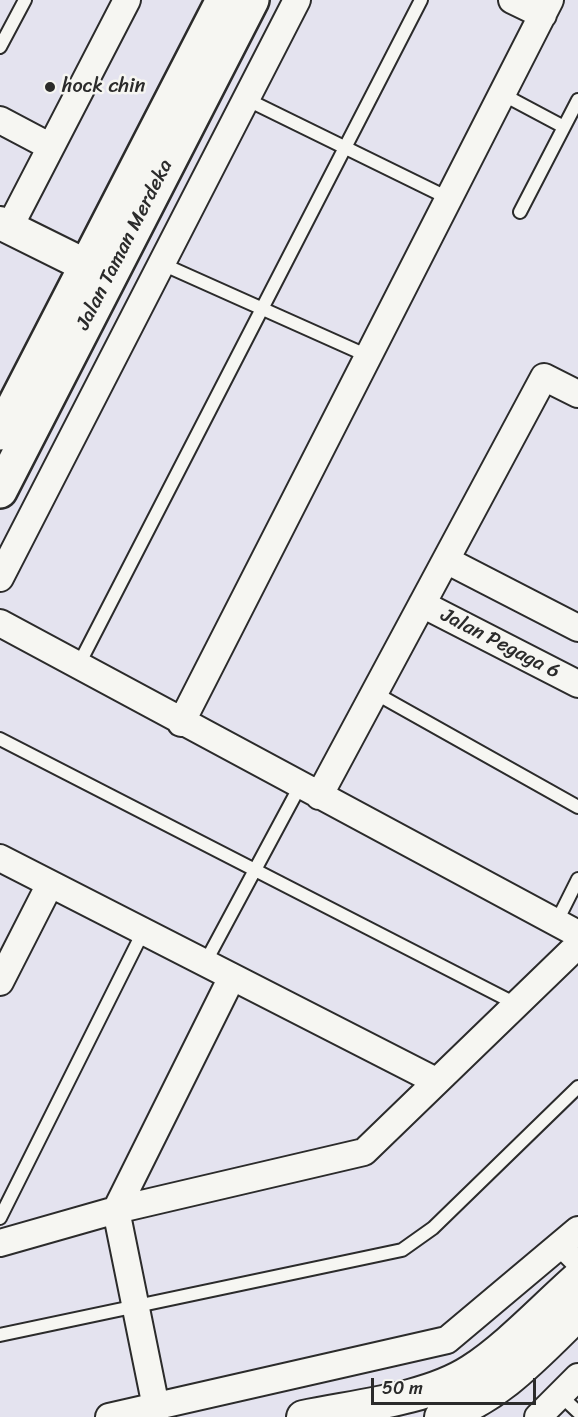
<!DOCTYPE html>
<style>
body{margin:0}
#map{position:relative;width:578px;height:1417px;overflow:hidden;background:#e4e3ef;font-family:Sriracha,sans-serif}
canvas{display:block}
.scale{position:absolute;left:371px;top:1378px;width:165px;height:27px;box-sizing:border-box;border:3px solid #2b2b2b;border-top:0;padding-left:8px;font-size:18px;line-height:21px;white-space:nowrap;color:#2b2b2b;-webkit-text-stroke:4px #f6f6f2;paint-order:stroke}
</style>
<div id="map">
<canvas width="578" height="1417"></canvas>
<div class="scale">50 m</div>
</div>
<script>
const ctx = document.querySelector('canvas').getContext('2d');
ctx.lineJoin = 'round';
function strokePath(path, color, width, dash) { ctx.strokeStyle = color; ctx.lineWidth = width; ctx.lineCap = dash ? 'butt' : 'round'; ctx.setLineDash(dash || []); ctx.stroke(path); }
function drawText(font, color, halo, rows, align = 'center') {
  ctx.font = font + ' Sriracha,sans-serif'; ctx.lineWidth = 5; ctx.setLineDash([]); ctx.textBaseline = 'middle'; ctx.strokeStyle = halo; ctx.fillStyle = color; for (const [text, x, y, turn = 0] of rows) {
    ctx.save(); ctx.translate(x, y); ctx.rotate((+turn || 0) * Math.PI / 180); ctx.textAlign = isNaN(turn) ? turn : align; if (halo) ctx.strokeText(text, 0, 0); ctx.fillText(text, 0, 0); ctx.restore();
  }
}
const service = new Path2D(`
 M0,47L25,0
 M502,94L564,127L578,100
 M246,99L448,198
 M520,212L564,127
 M160,263L368,356
 M78,666L421,0
 M375,693L578,807
 M0,739L516,1004
 M556,923L578,879
 M205,963L300,786
 M0,1218L143,932
 M0,1335L402,1250L433,1228L578,1087
 M560,1395L578,1412`);
const minor = new Path2D(`
 M512,0L543,15
 M0,120L51,147
 M9,228L127,0
 M446,560L578,628
 M0,578L297,0
 M422,604L578,684
 M0,623L578,934
 M181,723L550,0
 M319,796L544,377L578,394
 M0,858L436,1081
 M0,982L50,884
 M0,1243L116,1210L364,1152L578,945
 M563,1245L578,1260
 M156,1407L116,1210L232,977
 M109,1417L447,1340L578,1230
 M538,1417L578,1377`);
const tertiary = new Path2D(`
 M0,223L109,277
 M303,1417C355,1406 426,1400 471,1371C508,1347 544,1308 578,1278
 M441,1417C498,1398 536,1355 578,1314`);
const secondary = new Path2D(`
 M0,433L223,0
 M0,491L252,0`);
strokePath(service, '#2b2b2b', 16);
strokePath(minor, '#2b2b2b', 30);
strokePath(tertiary, '#2b2b2b', 36);
strokePath(secondary, '#2b2b2b', 38);
strokePath(service, '#f6f6f2', 12);
strokePath(minor, '#f6f6f2', 26);
strokePath(tertiary, '#f6f6f2', 32);
strokePath(secondary, '#f6f6f2', 33);
for (const [x, y, r, color] of [
 [50,87,6,"#2b2b2b"]
]) { const dot = new Path2D(); dot.arc(x, y, r, 0, 2 * Math.PI); ctx.fillStyle = color; ctx.fill(dot); strokePath(dot, '#f6f6f2', 2); }
drawText('20px', '#2b2b2b', '#f6f6f2', [
 ["hock chin",62,87]
], 'left');
drawText('20px', '#2b2b2b', '#f6f6f2', [
 ["Jalan Taman Merdeka",125,245,-63],
 ["Jalan Pegaga 6",500,644,27]
]);
</script>
